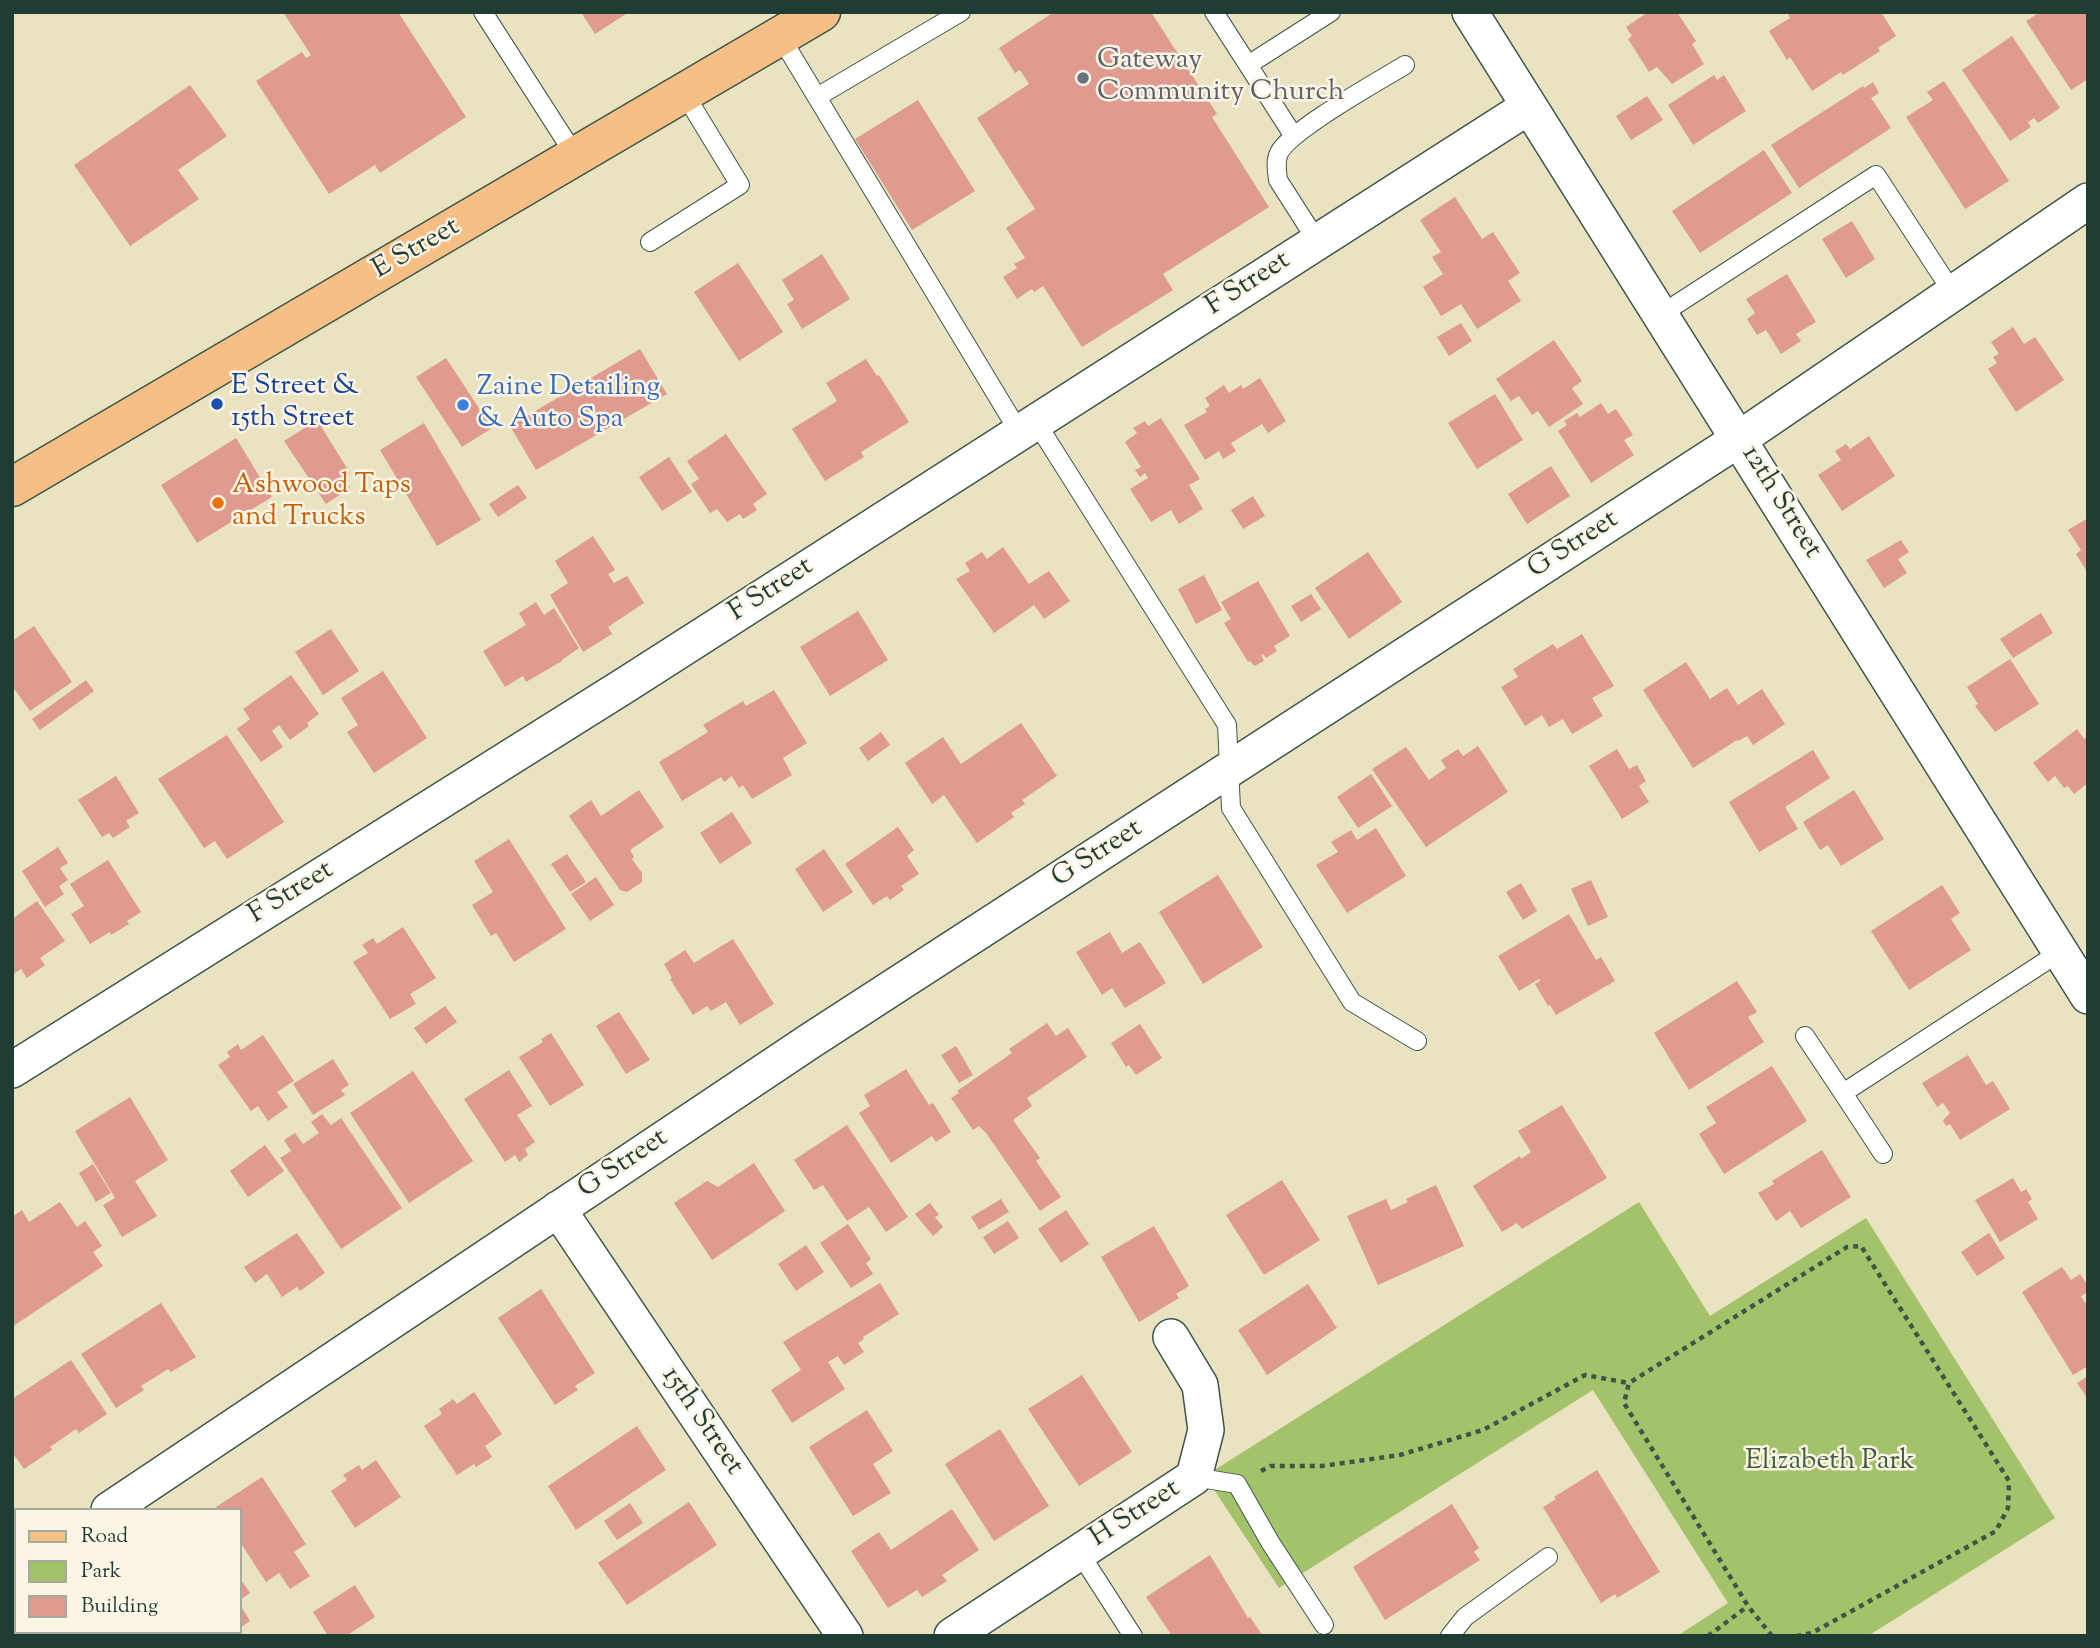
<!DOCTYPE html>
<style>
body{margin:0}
#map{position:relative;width:2100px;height:1648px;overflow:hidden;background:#e9e3c2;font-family:"Sorts Mill Goudy",serif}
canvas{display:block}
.frame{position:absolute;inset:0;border:14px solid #1f3d34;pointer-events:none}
.legend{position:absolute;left:14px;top:1508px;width:228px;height:126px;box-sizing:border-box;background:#fcf5e5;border:2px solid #a4ab9e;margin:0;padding:9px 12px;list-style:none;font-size:21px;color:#1f3d34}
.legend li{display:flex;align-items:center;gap:14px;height:35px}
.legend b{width:35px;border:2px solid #a4ab9e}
</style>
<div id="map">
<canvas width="2100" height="1648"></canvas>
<div class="frame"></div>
<ul class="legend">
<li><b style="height:9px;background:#f5bf86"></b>Road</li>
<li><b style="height:19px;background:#a4c26a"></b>Park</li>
<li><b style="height:19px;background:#df9b90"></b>Building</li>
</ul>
</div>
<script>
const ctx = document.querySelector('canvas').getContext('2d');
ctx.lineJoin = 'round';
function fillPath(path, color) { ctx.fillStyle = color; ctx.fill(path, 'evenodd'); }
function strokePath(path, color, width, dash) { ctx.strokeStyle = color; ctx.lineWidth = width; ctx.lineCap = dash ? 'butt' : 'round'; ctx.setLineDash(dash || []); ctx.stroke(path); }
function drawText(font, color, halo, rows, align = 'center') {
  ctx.font = font + ' "Sorts Mill Goudy",serif'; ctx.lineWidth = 5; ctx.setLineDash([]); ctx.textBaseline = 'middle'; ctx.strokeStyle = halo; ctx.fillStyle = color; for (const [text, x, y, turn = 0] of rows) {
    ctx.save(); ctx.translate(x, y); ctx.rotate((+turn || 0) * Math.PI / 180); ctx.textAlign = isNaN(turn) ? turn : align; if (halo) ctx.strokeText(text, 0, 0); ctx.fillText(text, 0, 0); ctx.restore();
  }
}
fillPath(new Path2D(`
 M1639,1202L1710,1316L1866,1218L2055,1518L1868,1636H1677L1728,1603L1593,1390L1279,1588L1205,1476Z`), '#a4c26a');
fillPath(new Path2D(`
 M283,12H398L466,117L380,173L375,165L329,194L256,81L302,52L306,58L311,55Z
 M581,12H629L595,34Z
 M1054,12H1151L1217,114L1212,117L1269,207L1163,274L1173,290L1082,347L1043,286L1034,292L1032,289L1017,299L1003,277L1017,268L1014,264L1025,258L1006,228L1035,209L977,118L1029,84L1020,70L1015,73L999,48Z
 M1648,12H1677L1696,41L1692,44L1704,64L1672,84L1657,67L1649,72L1628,39L1632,36L1626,27Z
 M1791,12H1881L1896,36L1878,48L1880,51L1843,75L1841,72L1812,91L1790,57L1787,60L1769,31L1790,18L1788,15Z
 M2040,12H2088V79L2071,90L2026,21Z
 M2012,36L2060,108L2038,123L2034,118L2028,122L2031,127L2010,141L1962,70Z
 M1714,75L1717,80L1724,75L1746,111L1693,145L1668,105Z
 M1944,81L2009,181L1965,209L1906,117L1933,100L1927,92Z
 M1873,82L1879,93L1871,98L1891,128L1799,188L1771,145L1863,86L1864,88Z
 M190,85L227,136L178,170L199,199L130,246L74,165Z
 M1647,96L1663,120L1631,140L1616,116Z
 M918,100L975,191L912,230L855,139Z
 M1764,150L1792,193L1700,253L1672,211Z
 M1455,197L1482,239L1493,232L1520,273L1508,281L1521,301L1477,329L1461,304L1441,316L1423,287L1443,274L1432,257L1441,252L1420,220Z
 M1852,221L1875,259L1846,278L1822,239Z
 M822,254L850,299L802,329L787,304L794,300L782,280Z
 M738,263L783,332L739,361L694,292Z
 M1787,274L1816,322L1796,334L1801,341L1781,354L1766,330L1757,335L1747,319L1755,313L1746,299Z
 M1461,323L1472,341L1449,356L1437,337Z
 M2013,327L2024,344L2035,337L2064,380L2016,412L1988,369L1997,363L1993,357L1999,354L1991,342Z
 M1554,340L1582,381L1572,388L1583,404L1549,427L1538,411L1532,415L1519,396L1511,401L1496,379Z
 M640,349L667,394L536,470L510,426Z
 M446,358L492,428L462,447L416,377Z
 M866,359L877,376L879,375L909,422L861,452L864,457L825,481L792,429L837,401L826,383Z
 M1260,378L1286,421L1268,433L1262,424L1231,443L1236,451L1223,459L1219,451L1205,460L1184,425L1207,412L1205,409L1210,406L1205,398L1224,385L1229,393L1241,385L1243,389Z
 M1495,394L1523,440L1477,469L1448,423Z
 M1601,403L1608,414L1616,409L1633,435L1624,440L1634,455L1591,483L1558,431L1567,425L1564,421L1577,413L1580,417Z
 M1161,418L1200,479L1189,485L1203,509L1179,524L1171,510L1151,522L1130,489L1148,478L1145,473L1140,477L1135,470L1141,467L1125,442L1137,433L1133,428L1145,421L1148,426Z
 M317,420L350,473L343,478L350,488L326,504L284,441Z
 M424,423L481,520L437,546L380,450Z
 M726,434L767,494L753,504L757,510L743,519L740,514L727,522L717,509L710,513L691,484L699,479L687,461Z
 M1869,436L1895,476L1842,511L1818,475L1841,460L1835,451L1846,444L1850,449Z
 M236,438L272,497L197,543L161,485Z
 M669,457L692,492L662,511L639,477Z
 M1551,466L1570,496L1527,524L1508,494Z
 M518,485L527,498L498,517L489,504Z
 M1253,496L1265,516L1243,529L1231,510Z
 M2088,518V573L2076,554L2081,550L2068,530Z
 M593,536L615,570L608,574L614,583L627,576L644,603L608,627L612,634L583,652L550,595L568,583L555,561Z
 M1901,540L1909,552L1898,559L1907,573L1884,588L1866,560Z
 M1003,547L1029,584L1049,571L1070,601L1044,619L1034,605L994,633L956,579L970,571L965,563L982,552L987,559Z
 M1368,552L1402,602L1349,639L1315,588Z
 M1204,575L1222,610L1196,624L1178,589Z
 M1258,581L1290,636L1274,646L1277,651L1266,658L1263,654L1261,655L1264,661L1254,666L1250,661L1248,662L1224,623L1231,619L1221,602Z
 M1311,594L1321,609L1301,622L1291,606Z
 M536,602L544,615L554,608L579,648L562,660V661L526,682L523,676L505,687L483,651L526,625L519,613Z
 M858,611L888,660L830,696L800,647Z
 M2041,613L2053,633L2013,658L2000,639Z
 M34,626L72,682L30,711L12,686V641Z
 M331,629L359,671L323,695L295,652Z
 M1582,634L1614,686L1592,698L1603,716L1572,734L1563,719L1549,727L1542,715L1525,726L1501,687L1518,677L1513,669L1553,644L1557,649Z
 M2010,659L2039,704L1995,732L1975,706L1978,704L1967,687Z
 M1686,662L1710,699L1727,688L1738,705L1762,689L1785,724L1753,745L1747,736L1738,741L1737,740L1693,768L1643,690Z
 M383,671L427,738L374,773L347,732L358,725L341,698Z
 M291,675L319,714L307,723L309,726L290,740L279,725L272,731L283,747L261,762L237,729L250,719L243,709Z
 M86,680L94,691L40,730L32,719Z
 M774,690L807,743L783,758L792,775L752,799L743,785L739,788L732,776L724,782L721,777L682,801L659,762L708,732L703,725L743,701L746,706Z
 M1021,723L1057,776L1022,800L1025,804L1011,813L1014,817L977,843L944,795L932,804L905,763L943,737L961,764Z
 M2077,729L2084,739L2088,736V783L2074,794L2068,786L2064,788L2055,776L2048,782L2033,763Z
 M881,732L890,745L868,761L859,748Z
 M227,735L284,822L227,859L215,841L204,848L158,779Z
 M1478,746L1508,792L1426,847L1372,769L1406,747L1429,780L1446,768L1441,760L1458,749L1463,756Z
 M1617,749L1629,769L1637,765L1646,781L1639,786L1649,802L1622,819L1589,766Z
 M1813,750L1830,778L1785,807L1798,829L1759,852L1729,802Z
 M1371,774L1392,806L1358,828L1337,797Z
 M116,776L139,813L126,821L130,827L113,838L109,833L102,837L78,800Z
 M639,790L664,827L630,850L634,857L632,859L642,873V882L627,892L620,890L569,816L591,800L601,816Z
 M1854,790L1884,839L1841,866L1828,845L1820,850L1803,822Z
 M732,812L752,843L720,864L700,833Z
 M898,827L914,850L907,856L919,874L901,886L904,890L890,900L887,896L873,905L845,864Z
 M1376,828L1406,876L1347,913L1316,865L1338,852L1331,842L1351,830L1357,840Z
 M509,839L566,929L514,962L496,933L491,936L472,905L493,892L474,861Z
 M58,847L68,863L60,868L68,880L59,886L64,894L45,907L22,871Z
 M824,849L853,892L823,912L795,869Z
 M567,854L586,882L570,892L551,864Z
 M108,860L141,912L127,921L129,924L111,935L110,932L90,944L71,914L84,906L70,884Z
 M1218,875L1263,947L1203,984L1159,912Z
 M596,877L614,905L590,921L571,894Z
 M1591,880L1608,917L1588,926L1571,889Z
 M1521,883L1537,911L1523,920L1506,892Z
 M1942,885L1960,913L1951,919L1971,950L1909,990L1871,931Z
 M37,901L65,941L40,958L45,965L27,978L21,969L12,975V919Z
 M1569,914L1596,960L1601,957L1615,981L1556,1015L1550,1005L1548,1006L1535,984L1540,981L1539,979L1519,991L1498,956Z
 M403,927L436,978L410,994L416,1004L390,1019L353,962L368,953L362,945L373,938L377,944Z
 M1110,932L1122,953L1140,942L1166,983L1125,1008L1112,988L1102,995L1076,952Z
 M733,939L774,1004L740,1025L726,1002L711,1011L707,1006L693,1015L670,979L672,978L664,964L685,950L694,963Z
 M1737,981L1757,1012L1748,1017L1764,1042L1689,1090L1654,1033Z
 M445,1006L457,1022L426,1044L414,1028Z
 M619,1012L650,1060L626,1074L596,1026Z
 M1047,1023L1056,1036L1068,1028L1087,1057L1027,1098L1032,1106L1013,1120L1040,1158L1036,1161L1061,1197L1040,1211L986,1133L979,1126L973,1130L951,1098L959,1093L957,1091L1012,1053L1009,1049Z
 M1140,1024L1162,1058L1136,1075L1129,1065L1126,1067L1111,1043Z
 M551,1033L584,1085L550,1106L519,1057L543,1042L541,1039Z
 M263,1035L294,1081L277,1092L288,1107L268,1121L258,1106L251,1111L218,1065L230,1057L227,1052L238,1044L241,1050Z
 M956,1046L973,1075L959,1083L941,1055Z
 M1968,1055L1986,1085L1993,1081L2010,1109L1960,1140L1950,1124L1946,1126L1943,1120L1950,1113L1943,1103L1937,1107L1922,1083Z
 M333,1059L349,1085L341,1090L345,1095L313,1115L293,1084Z
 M1772,1066L1807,1121L1724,1174L1699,1134L1716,1123L1706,1107Z
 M906,1069L929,1105L933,1103L951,1132L936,1142L932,1136L891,1163L859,1113L870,1106L864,1095Z
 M509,1070L532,1106L517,1115L535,1142L525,1149L528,1155L519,1162L515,1155L505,1162L464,1099Z
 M413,1071L473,1161L409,1203L350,1113Z
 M130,1097L168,1160L135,1181L157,1216L122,1237L103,1205L115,1198L75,1131Z
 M1562,1105L1607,1178L1522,1229L1517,1223L1502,1232L1473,1186L1520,1156L1521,1159L1531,1152L1518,1131Z
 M322,1114L331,1125L341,1118L402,1208L341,1249L280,1158L291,1151L284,1140L295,1133L303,1144L319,1133L311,1122Z
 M847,1125L908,1217L886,1232L869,1207L847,1221L823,1185L814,1190L794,1160Z
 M265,1145L284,1171L248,1197L230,1171Z
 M1822,1150L1851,1197L1801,1228L1790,1211L1776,1221L1758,1193L1774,1184L1772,1181Z
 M754,1163L785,1211L712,1260L674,1203L707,1181L718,1187Z
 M93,1164L111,1193L96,1202L79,1173Z
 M2013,1178L2021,1192L2026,1189L2032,1199L2028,1202L2038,1219L2000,1242L1975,1200Z
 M1282,1180L1320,1240L1264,1275L1226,1215Z
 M1436,1185L1464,1246L1378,1285L1347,1216L1386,1199L1391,1210L1408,1202L1406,1199Z
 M1001,1199L1009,1212L979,1230L971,1217Z
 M60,1202L77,1227L85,1221L102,1246L93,1252L103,1266L12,1327V1217L22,1210L29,1222Z
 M930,1203L939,1215L935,1217L943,1227L933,1236L915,1214Z
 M1066,1210L1089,1244L1061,1263L1038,1229Z
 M1008,1221L1019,1238L994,1254L983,1237Z
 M848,1224L871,1259L866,1263L873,1274L851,1288L820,1243Z
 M1154,1226L1189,1286L1176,1294L1179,1298L1139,1322L1101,1257Z
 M297,1233L325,1273L300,1291L297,1287L282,1297L267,1274L255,1283L244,1267Z
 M1989,1233L2005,1258L1977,1276L1961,1252Z
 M806,1245L824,1272L796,1291L778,1264Z
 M2062,1267L2071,1280L2080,1274L2088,1286V1292L2081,1296L2088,1307V1366L2073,1375L2022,1292Z
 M880,1283L899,1314L863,1337L864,1339L858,1343L864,1352L844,1365L838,1356L828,1362L845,1389L792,1423L771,1390L801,1370L783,1342Z
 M1308,1284L1337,1328L1267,1375L1238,1330Z
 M541,1289L595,1373L575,1386L578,1390L555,1405L498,1318Z
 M161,1303L196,1357L171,1372L168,1369L141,1386L144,1390L116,1408L81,1354Z
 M71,1360L107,1414L79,1433L76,1429L50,1447L52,1450L24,1469L12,1452V1399Z
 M1082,1375L1132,1452L1079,1486L1028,1409Z
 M2088,1376V1399L2077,1383Z
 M474,1392L502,1434L485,1446L492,1457L476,1467L474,1464L457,1475L424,1426L442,1414L439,1409L453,1399L457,1404Z
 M867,1410L893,1451L873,1464L891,1493L853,1516L809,1447Z
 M637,1426L666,1470L576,1530L548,1486Z
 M1000,1429L1049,1506L994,1541L945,1464Z
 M376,1460L401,1497L355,1528L331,1491L347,1480L343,1475L359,1465L362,1470Z
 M1597,1470L1660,1572L1617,1598L1615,1594L1601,1603L1543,1507L1556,1499L1554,1497Z
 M262,1477L306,1544L294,1552L310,1576L290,1589L279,1573L266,1582L240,1542V1510H218L216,1507Z
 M689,1502L717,1545L627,1605L598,1563Z
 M630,1503L643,1523L617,1540L604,1521Z
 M1452,1504L1479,1548L1474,1552L1480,1560L1385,1620L1353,1567Z
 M952,1509L979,1550L942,1575L947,1581L922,1597L917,1590L888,1608L851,1551L879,1532L891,1550Z
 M1210,1555L1248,1618L1250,1617L1263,1636H1172L1146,1597Z
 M240,1578L250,1593L240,1600Z
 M355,1585L375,1617L346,1636H328L313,1612Z
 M242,1608L250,1621L240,1628V1609Z
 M210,1632H238L233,1636H212Z`), '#df9b90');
const lane = new Path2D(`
 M483,12L576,157
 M1214,12L1293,135
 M780,36L1019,432
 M1248,65L1331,12
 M817,97L961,12
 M1317,241L1278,180C1277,171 1275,161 1279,153C1290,130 1379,81 1405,65
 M650,242L740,185L684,93
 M1660,315L1876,175L1953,293
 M1036,422L1227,725L1231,808L1352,1002L1417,1041
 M1805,1036L1843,1093
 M1883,1154L1843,1093L2060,952
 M1194,1477L1237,1484L1270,1542L1324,1625
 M1079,1552L1133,1636
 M1450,1636L1465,1617L1548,1557`);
const street = new Path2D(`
 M1470,12L2088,996
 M12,1070L627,684L1528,107
 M558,1209L845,1636
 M109,1510L810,1041L1739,439L2088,201
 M12,1575L16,1573
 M952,1636L1194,1477L1206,1430L1200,1385L1171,1337`);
const primary = new Path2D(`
 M12,487L821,12`);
strokePath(lane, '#3d5649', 20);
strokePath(street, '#3d5649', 38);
strokePath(primary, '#3d5649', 41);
strokePath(new Path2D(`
 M1261,1471L1271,1466H1322L1400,1455L1483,1430L1585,1375L1629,1383
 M1708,1636L1748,1606
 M1772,1636L1748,1606L1624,1403L1629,1383L1847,1247L1861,1246L2009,1481L2008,1508L1996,1531L1812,1633L1797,1636`), '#3d5649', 4.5, [5, 5]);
strokePath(lane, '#fff', 18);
strokePath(street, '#fff', 35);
strokePath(primary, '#f5bf86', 38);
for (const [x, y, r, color] of [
 [1083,78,7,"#6b7280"],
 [217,404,7,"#1a4fb4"],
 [463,405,7,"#3f7fe0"],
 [218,503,7,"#e8710a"]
]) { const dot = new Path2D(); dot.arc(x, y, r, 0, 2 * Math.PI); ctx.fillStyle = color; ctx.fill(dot); strokePath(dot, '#fcf5e5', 2.5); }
drawText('28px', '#5b616d', '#fcf5e5', [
 ["Gateway",1097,62],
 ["Community Church",1097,94]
], 'left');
drawText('28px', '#1f3d34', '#fcf5e5', [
 ["E Street",417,250,-30],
 ["F Street",1249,285,-33],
 ["12th Street",1780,503,58],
 ["G Street",1574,546,-33],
 ["F Street",772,591,-33],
 ["G Street",1098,855,-33],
 ["F Street",292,894,-32],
 ["G Street",624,1165,-34],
 ["15th Street",701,1422,56],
 ["H Street",1136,1515,-33]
]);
drawText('28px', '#164399', '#fcf5e5', [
 ["E Street &",231,388],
 ["15th Street",231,420]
], 'left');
drawText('28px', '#366cbe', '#fcf5e5', [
 ["Zaine Detailing",477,389],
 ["& Auto Spa",477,421]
], 'left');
drawText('28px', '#c56008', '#fcf5e5', [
 ["Ashwood Taps",232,487],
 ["and Trucks",232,519]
], 'left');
drawText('28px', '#405e42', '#fcf5e5', [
 ["Elizabeth Park",1830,1463]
]);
</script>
